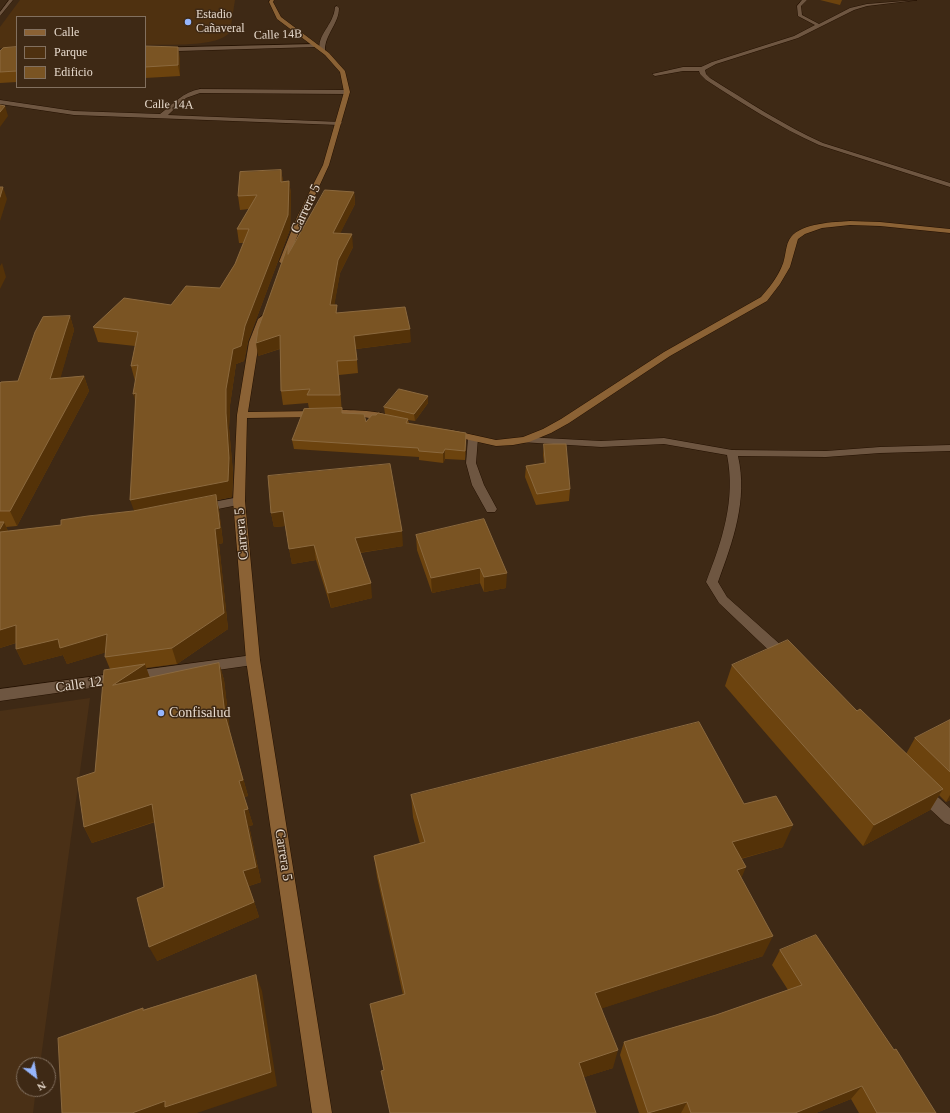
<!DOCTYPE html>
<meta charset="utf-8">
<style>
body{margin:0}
#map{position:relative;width:950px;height:1113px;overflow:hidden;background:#3e2915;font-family:"Times New Roman",serif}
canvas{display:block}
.legend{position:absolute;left:16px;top:16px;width:130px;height:72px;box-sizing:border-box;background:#3e2915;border:1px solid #82705f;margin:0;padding:5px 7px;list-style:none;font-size:12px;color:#e8dbce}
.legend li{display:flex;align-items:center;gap:8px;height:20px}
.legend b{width:20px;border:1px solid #82705f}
.north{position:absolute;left:16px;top:1057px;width:40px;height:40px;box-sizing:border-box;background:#3e2915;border:1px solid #82705f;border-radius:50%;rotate:149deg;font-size:11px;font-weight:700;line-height:16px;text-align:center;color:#e8dbce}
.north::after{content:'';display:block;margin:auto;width:14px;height:18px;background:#96b6fd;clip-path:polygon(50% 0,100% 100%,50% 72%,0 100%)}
</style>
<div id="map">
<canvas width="950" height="1113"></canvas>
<ul class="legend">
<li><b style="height:5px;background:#8b6235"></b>Calle</li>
<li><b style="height:11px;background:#4f3110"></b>Parque</li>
<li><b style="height:11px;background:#7a5423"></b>Edificio</li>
</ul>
<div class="north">N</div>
</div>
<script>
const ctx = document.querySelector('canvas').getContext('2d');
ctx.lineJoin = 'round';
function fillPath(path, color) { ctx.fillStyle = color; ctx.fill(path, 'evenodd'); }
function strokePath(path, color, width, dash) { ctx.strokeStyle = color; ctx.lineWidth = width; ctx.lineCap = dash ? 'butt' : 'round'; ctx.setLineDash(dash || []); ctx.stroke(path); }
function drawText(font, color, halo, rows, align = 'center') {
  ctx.font = font + ' "Times New Roman",serif'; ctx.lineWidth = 3; ctx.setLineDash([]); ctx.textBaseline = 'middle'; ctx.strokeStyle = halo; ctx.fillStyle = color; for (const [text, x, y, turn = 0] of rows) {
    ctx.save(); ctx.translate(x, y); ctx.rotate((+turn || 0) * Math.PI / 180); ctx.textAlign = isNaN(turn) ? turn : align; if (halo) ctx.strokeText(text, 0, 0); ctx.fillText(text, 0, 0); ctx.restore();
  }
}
fillPath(new Path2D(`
 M90,698L40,1065H24V1089H36L33,1113H0V711Z`), '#4a3016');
fillPath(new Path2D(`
 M20,0H235L230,32C218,48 165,44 145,45V17H17V50L0,48V27Z`), '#4f3110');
const street = new Path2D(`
 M9,0H13L0,16V12Z
 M802,0H807L801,6L802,15L819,24L850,8L867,4L917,0L867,6L854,10L798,38L716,64L705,70L706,74L710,78C747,101 783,125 823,143L950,183V187L819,145C779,127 743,104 706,80L700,74L699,71H683L655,76L652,74L683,67H701L712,62L794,36L815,25L798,16L797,6Z
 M337,6L339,8C339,24 325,34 325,50L320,51C316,35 334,25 335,7Z
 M317,44V46L315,47L145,52V48Z
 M200,89L347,90L350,92L347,94L200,93L186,98L168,115L341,122L342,123L339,125L74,115L0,104V100L74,111L160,114C173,104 183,92 200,89Z
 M473,435L478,438L476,463L484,485L497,509L495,512H487L472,485L466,463L468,438Z
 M525,437L601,441L664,438L732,450L826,451L880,447L950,445V451L880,453L826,457L738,456C748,500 733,541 718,582L727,597L791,654L793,658L791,662L786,663L781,662L719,603L706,582C722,541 736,500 727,455L664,444L601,447L521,442L520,440Z
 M239,497L243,498L245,501L243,504L203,512L199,511L197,508L199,505L203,504Z
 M253,655L258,656L260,660L258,664L253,665L0,701V689Z
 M923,786L928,788L950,808V825L945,823L918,798L915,793L918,788Z`);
const secondary = new Path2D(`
 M270,0H274L273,2L281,17L329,53L345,71L350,92L329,165L305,217L287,262L283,264L279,262L297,217L323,165L344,92L340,72L325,55L277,19L269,2Z
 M850,221L880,222L950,229V233L880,226L850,225L822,228L805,234L798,239L790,267L780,284L767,301L670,356L569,423L551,433L529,442L513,445L496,446L447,435L446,433L451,430L496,440L523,437L543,429L561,419L664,352L761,297C769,288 777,278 782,266C786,258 785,244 791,237C802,223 834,222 850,221Z
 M262,316L266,319L259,342L248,412L317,411L322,414L317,417L247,418L245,501L260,660L332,1113H312L246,660L233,501L237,415L249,342L258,319Z
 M338,410C349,410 385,410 392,418L387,421L357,416L334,415L333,413Z`);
strokePath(street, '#241100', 1);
strokePath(secondary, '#241100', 1);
fillPath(street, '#6e5641');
fillPath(secondary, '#8b6235');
fillPath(new Path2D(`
 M820,0H842L840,5Z
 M145,46L180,58V76L145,78Z
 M17,47V82L0,83V51Z
 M281,170L283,181H289L291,194L290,229L248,341L244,361L236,364L230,405L229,428L233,473L232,497L217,500L219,510L223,543L219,544L228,629L177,664L146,668L150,678L219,663L224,680L230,732L248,796L244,797L253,825L249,826L261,882L249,886L259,917L157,961L164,887L155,822L92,843L84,827L95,772L110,669L105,657L106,652L67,664L63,655L24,665L16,649V643L0,648V383L18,381L70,316L74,330L60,378L84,376L89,391L17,526L6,527L8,531L61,525L134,511L135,381L131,366L135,346L98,342L93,327L171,305L220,288L235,264L244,243H239L237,229L249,209L240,210L238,196Z
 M354,192L355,204L340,233L353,247L340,273L334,305L337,313L411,342L356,349L358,373L339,375L342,413L366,422L376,415L385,414L384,407L428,403L415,421L408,420L409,423L466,433V442L465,460L445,459L443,463L419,460V457L294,449L292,440L309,409L308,403L283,405L281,391L280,349L258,356L289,252Z
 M544,444L570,489L569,501L536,505L525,477L526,466L544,463L543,455Z
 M271,513L403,546L360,553L372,598L331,608L316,560L292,564L285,526L274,527Z
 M484,519L506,588L484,592L480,583L432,593L417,550L416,535Z
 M732,665L857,711L906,754L915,738L950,720V800L946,802L939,795L930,810L863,846L725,686Z
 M411,795L744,804L783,847L741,859V879L763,956L602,1008L613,1068L584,1077L403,995L377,877L374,856L420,844L413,817Z
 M780,950L936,1113H859L851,1099L816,1113H639L620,1055L624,1042L716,1015L788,990L772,965Z`), '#6c430e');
fillPath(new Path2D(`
 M178,47L180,58V76L178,65Z
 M5,106L8,116L0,127V112Z
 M281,170L283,183L281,182Z
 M289,181L291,194L290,229L248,341L244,361L236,364L230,405L229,428L233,473L232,497L217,500L219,510L223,543L219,544L228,629L177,664L172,648L136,516L130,500L226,413V389L233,349L245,326Z
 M3,187L7,199L0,221V197Z
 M354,192L355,204L334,246L333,233Z
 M352,234L353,247L340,273L332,319L330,305L338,260Z
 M2,263L6,277L0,289V266Z
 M70,316L74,330L56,394L50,379Z
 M410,329L411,342L355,349L354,336Z
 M280,335L282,348L258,356L256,343Z
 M84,376L89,391L17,526L10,511Z
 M136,393L138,409L133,394Z
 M428,396V403L415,421L414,414Z
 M466,433V442L465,460V451Z
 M445,449V459L443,463V453Z
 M283,511L286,526L274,527L271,513Z
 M4,522L11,538L0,535V529Z
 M402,531L403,546L357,553L355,538Z
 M314,545L316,560L292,564L289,549Z
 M480,568V583L432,593L431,578Z
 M507,573L506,588L484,592V577Z
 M371,583L372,598L331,608L328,593Z
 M16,625L24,640L0,648V630Z
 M107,634L114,650L67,664L63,655L24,665L16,649L58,639Z
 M219,663L224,680L230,732L248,796L244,797L239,781L225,715Z
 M145,664L151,681L113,685Z
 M943,789L930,810L863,846L874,825Z
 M950,795V800L946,802Z
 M152,804L159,820L92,843L84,827Z
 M248,809L253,825L249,826L261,882L249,886L259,917L157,961L149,947L243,871L244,810Z
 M793,825L783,847L724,863L732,842Z
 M746,867L737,889V870Z
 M773,936L763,956L591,1012L595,993Z
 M256,975L262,991L277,1086L197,1113H132Z
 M618,1050L613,1068L575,1080L579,1063Z
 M862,1086L851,1099L816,1113H795Z
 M687,1102L681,1113H648Z`), '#543208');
const building = new Path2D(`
 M145,46L178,47V65L145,67Z
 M17,47V71L0,72V51L3,48Z
 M0,105L5,106L0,112Z
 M281,170V182L289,181L288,215L245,326L241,346L233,349L226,389V413L229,458L228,481L130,500L136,393L133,394L138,365L131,366L138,332L93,327L124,298L171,305L186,286L220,288L235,264L249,229H237L257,195L238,196L240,172Z
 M0,187H3L0,197Z
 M325,190L354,192L333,233L352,234L338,260L330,305H337L336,313L405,307L410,329L354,336L357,360L337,361L340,395H307L310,389L281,391L280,335L256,343L258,329L288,245V254Z
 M70,316L50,379L84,376L10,511H0V383L1,382L18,381L35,332L43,317Z
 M399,389L428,396L414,414L384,407Z
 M342,408V413L364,414L366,422L372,415H376L378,413L408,419L406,423L466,433L465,451L445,449L443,453L419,451L418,448L292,440L304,409Z
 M544,444H566L570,489L537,494L526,466L545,463Z
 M390,464L402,531L355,538L371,583L328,593L314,545L289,549L283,511L271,513L268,476Z
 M216,495L220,528L215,529L224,613L172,648L105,657L107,634L60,648L58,639L16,649V625L0,630V532L61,525V520L88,516L133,511Z
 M484,519L507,573L484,577L480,568L431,578L416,535Z
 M0,522H4L0,529Z
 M788,640L857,711L860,709L943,789L874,825L732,665Z
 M219,663L225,715L243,780L239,781L248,809L244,810L256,867L243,871L254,902L149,947L137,898L164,887L152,804L84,827L77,778L95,772L104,670L145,664L113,685Z
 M950,720V772L915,738Z
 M699,722L744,804L776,796L793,825L732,842L746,867L737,870L773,936L595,993L618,1050L579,1063L596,1113H390L381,1071L384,1070L370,1004L405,994L374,856L425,842L411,795Z
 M816,935L894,1050L896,1049L936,1113H877L862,1086L795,1113H691L687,1102L648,1113L624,1042L716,1015L802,985L780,950Z
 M256,975L271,1072L165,1107V1101L132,1113H62L58,1038L143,1008V1010Z`);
fillPath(building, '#7a5423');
strokePath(building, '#8b693e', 1);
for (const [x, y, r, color] of [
 [188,22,4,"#96b6fd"],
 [161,713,4,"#96b6fd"]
]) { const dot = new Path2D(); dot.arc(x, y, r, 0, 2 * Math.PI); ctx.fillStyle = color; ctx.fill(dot); strokePath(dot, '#3e2915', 1.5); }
drawText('12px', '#e8dbce', '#3e2915', [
 ["Estadio",196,15],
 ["Cañaveral",196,29]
], 'left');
drawText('12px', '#e8dbce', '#3e2915', [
 ["Calle 14B",278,35,-2],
 ["Calle 14A",169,105,1]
]);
drawText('14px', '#e8dbce', '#3e2915', [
 ["Carrera 5",306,209,-65],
 ["Carrera 5",242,534,-95],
 ["Calle 12",79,685,-8],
 ["Carrera 5",283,855,81]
]);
drawText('14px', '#e8dbce', '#3e2915', [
 ["Confisalud",169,713]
], 'left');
</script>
